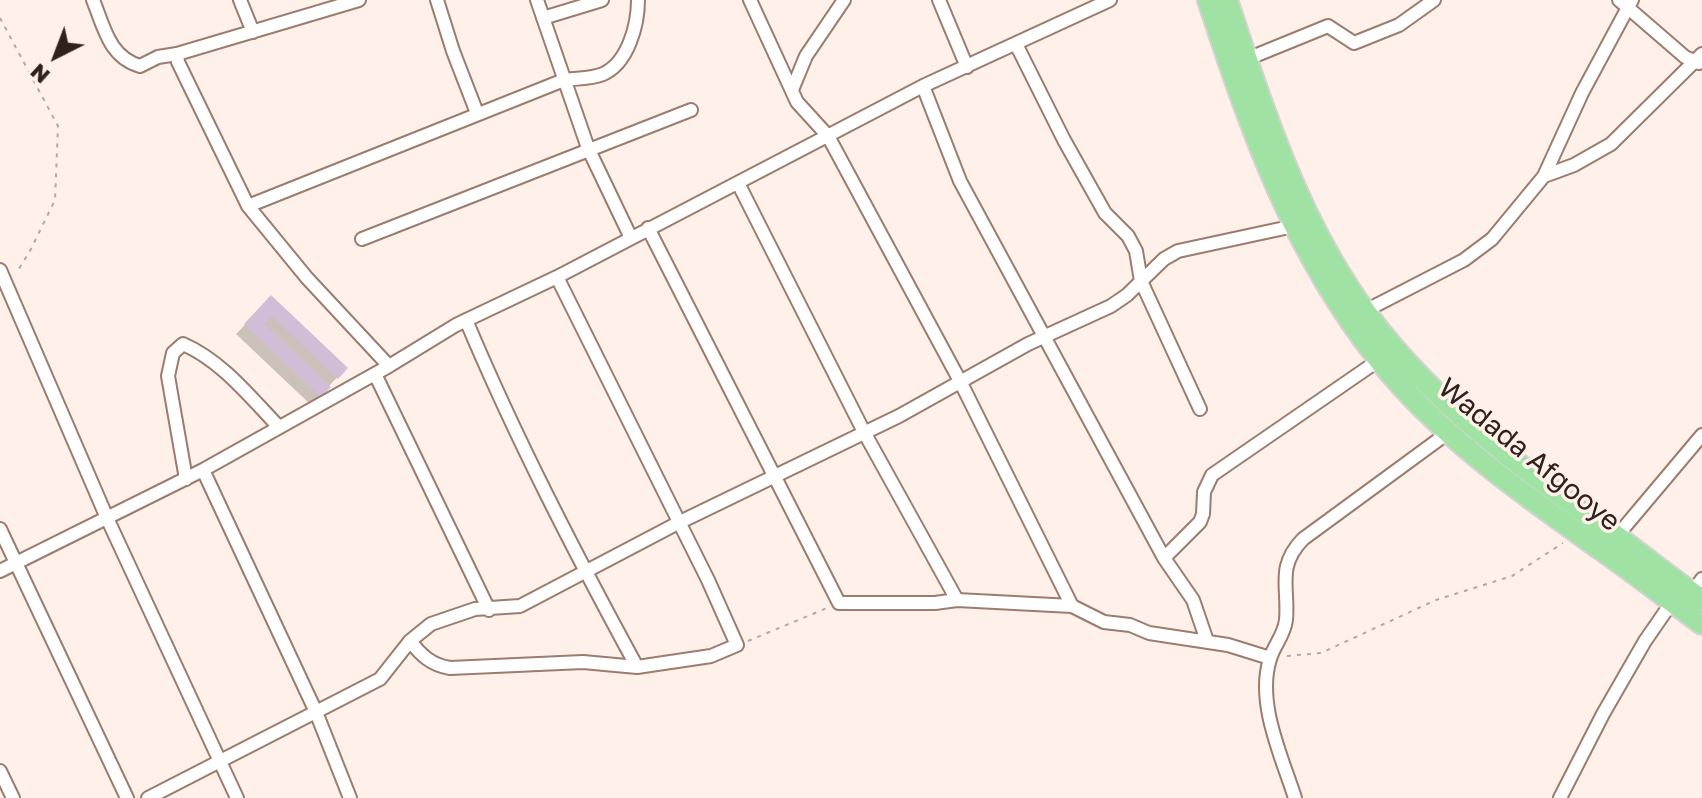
<!DOCTYPE html>
<style>
body{margin:0}
#map{position:relative;width:1702px;height:798px;overflow:hidden;background:#fff0ea;font-family:"Golos Text",sans-serif}
canvas{display:block}
.north{position:absolute;left:16px;top:16px;width:80px;height:80px;-webkit-text-stroke:6px #fff0ea;paint-order:stroke;rotate:222deg;font-size:22px;font-weight:700;line-height:32px;text-align:center;color:#2f221c}
.north::after{content:'';display:block;margin:auto;width:28px;height:36px;background:#2f221c;clip-path:polygon(50% 0,100% 100%,50% 72%,0 100%)}
</style>
<div id="map">
<canvas width="1702" height="798"></canvas>
<div class="north">N</div>
</div>
<script>
const ctx = document.querySelector('canvas').getContext('2d');
ctx.lineJoin = 'round';
function fillPath(path, color) { ctx.fillStyle = color; ctx.fill(path, 'evenodd'); }
function strokePath(path, color, width, dash) { ctx.strokeStyle = color; ctx.lineWidth = width; ctx.lineCap = dash ? 'butt' : 'round'; ctx.setLineDash(dash || []); ctx.stroke(path); }
function drawText(font, color, halo, rows, align = 'center') {
  ctx.font = font + ' "Golos Text",sans-serif'; ctx.lineWidth = 7; ctx.setLineDash([]); ctx.textBaseline = 'middle'; ctx.strokeStyle = halo; ctx.fillStyle = color; for (const [text, x, y, turn = 0] of rows) {
    ctx.save(); ctx.translate(x, y); ctx.rotate((+turn || 0) * Math.PI / 180); ctx.textAlign = isNaN(turn) ? turn : align; if (halo) ctx.strokeText(text, 0, 0); ctx.fillText(text, 0, 0); ctx.restore();
  }
}
fillPath(new Path2D(`
 M271,298L346,368L311,405L236,334Z`), '#0003');
fillPath(new Path2D(`
 M271,295L348,368L338,379L272,316L264,324L331,387L321,397L244,324Z`), '#d1bdd8');
const minor = new Path2D(`
 M93,0C104,27 109,57 140,66L158,57L177,54L359,0
 M240,0L253,32
 M437,0L453,51L477,113
 M537,0L588,148L631,238
 M750,0L797,102L828,136L960,381L1072,606
 M939,0L967,67
 M1619,0L1685,57L1699,63
 M543,18L602,0
 M1016,44L1064,140L1105,213L1128,236L1136,251L1141,281L1200,409
 M177,54L178,62L248,206L307,278L389,366
 M1247,59L1328,26L1354,43L1399,25L1434,0
 M923,86L960,181L1164,558L1193,600L1207,641
 M792,90L806,56L844,0
 M1544,176L1574,165L1611,144L1702,54
 M738,183L864,432L957,600
 M248,206L564,80C576,78 592,79 603,74C628,63 638,25 638,0
 M648,228L839,603H935L957,600L1072,606L1104,622L1130,625L1149,633L1228,645L1270,658
 M362,239L691,110
 M0,270L107,518L237,798
 M1365,311L1464,260L1492,239L1544,176L1582,93L1632,0
 M466,320C516,439 575,553 637,667
 M375,374L489,610
 M203,470L316,712L350,798
 M186,479L168,376L173,353L183,344C222,361 250,397 279,427
 M0,529L127,798
 M1617,536L1702,435
 M1164,558L1200,522L1203,514L1204,492L1212,475L1379,360
 M0,571L203,470L389,366L456,325L557,277L923,86L1110,0
 M1692,593L1702,579
 M410,641C421,655 431,665 450,668L583,662L637,667L711,656L737,645L708,580L557,277
 M0,771L13,798
 M148,798L380,679L410,641L431,624L475,609L520,606L678,523L899,416L1028,344L1111,306L1127,295L1164,259L1178,251L1294,226
 M1295,798C1282,757 1256,703 1270,659C1274,645 1284,636 1286,620C1289,587 1276,567 1303,539L1449,432
 M1560,798L1603,714L1645,641L1672,602`);
const trunk = new Path2D(`
 M1208,0C1250,129 1293,252 1379,360C1439,435 1521,493 1600,549C1634,573 1668,599 1702,624
 M1227,0C1263,108 1298,221 1367,314C1434,405 1524,469 1615,535C1644,556 1672,579 1702,600`);
strokePath(minor, '#9b7c6e', 16);
strokePath(trunk, '#d5d3d2', 24);
strokePath(new Path2D(`
 M0,18L58,126L55,200L31,249L17,272
 M748,641L827,608
 M1287,656L1321,653L1436,600L1512,576L1563,543`), '#b5a7a1', 2, [4, 6]);
strokePath(minor, '#fff', 12);
strokePath(trunk, '#a0e2a3', 20);
drawText('28px', '#2f221c', '#fff0ea', [
 ["Wadada Afgooye",1529,455,39]
]);
</script>
